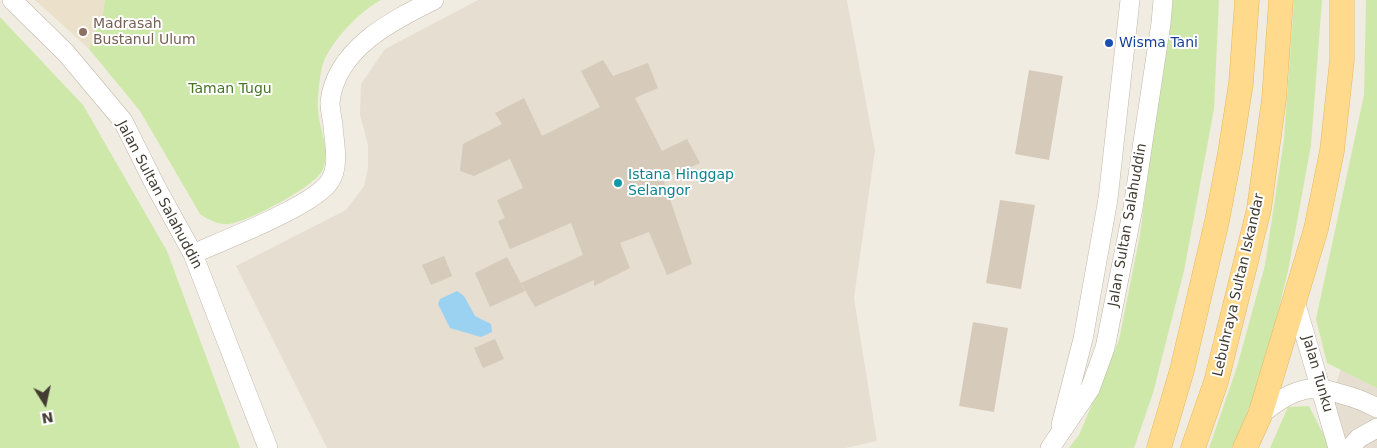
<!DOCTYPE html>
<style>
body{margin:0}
#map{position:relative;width:1377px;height:448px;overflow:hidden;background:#f1ece2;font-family:"DejaVu Sans",sans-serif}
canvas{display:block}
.north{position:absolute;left:20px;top:378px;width:50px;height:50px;-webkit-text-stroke:4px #fff;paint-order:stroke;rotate:170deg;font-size:14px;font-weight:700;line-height:20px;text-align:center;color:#433c32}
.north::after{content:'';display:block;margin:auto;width:18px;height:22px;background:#433c32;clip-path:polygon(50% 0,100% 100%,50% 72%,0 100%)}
</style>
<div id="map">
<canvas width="1377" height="448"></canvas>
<div class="north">N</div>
</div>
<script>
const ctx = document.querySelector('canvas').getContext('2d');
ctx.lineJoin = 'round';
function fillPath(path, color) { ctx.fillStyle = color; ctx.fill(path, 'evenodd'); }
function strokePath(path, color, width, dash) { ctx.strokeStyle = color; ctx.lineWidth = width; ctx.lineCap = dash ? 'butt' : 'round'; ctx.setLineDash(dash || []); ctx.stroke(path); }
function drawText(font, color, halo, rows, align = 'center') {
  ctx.font = font + ' "DejaVu Sans",sans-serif'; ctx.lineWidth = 4; ctx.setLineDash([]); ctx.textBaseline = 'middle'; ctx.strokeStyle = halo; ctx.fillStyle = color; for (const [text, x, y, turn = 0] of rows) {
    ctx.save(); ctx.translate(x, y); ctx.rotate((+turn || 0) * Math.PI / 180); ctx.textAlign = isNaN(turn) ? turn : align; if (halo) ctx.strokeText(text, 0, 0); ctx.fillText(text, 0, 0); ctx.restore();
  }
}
fillPath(new Path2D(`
 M478,0H847L875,150L854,298L877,441L845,448H327L236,266L346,210L364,186L368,168V145L360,115L361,84L385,49Z
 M1377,133V448H1316L1347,349Z`), '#e6ded0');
fillPath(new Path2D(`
 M35,0H105L103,14L89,49Z`), '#ebe1cb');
fillPath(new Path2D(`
 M105,0H381C360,11 331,41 323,64C320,72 317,101 318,109C319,130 331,149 323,169C317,186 247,222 229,224C218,225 209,220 200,214L140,111L89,49L103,14Z
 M1170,0H1219L1214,109L1184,271L1153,393L1134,448H1069L1079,435L1119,340L1140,235Z
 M1294,0H1322L1311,145L1288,271L1262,378L1232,448H1209L1237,367L1265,265L1284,139Z
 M1366,0H1377V388L1327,363L1316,319L1364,95Z
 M0,17L83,105L167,251L240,448H0Z
 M1309,406L1330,448H1270L1288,407Z`), '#cee8a9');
fillPath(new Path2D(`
 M457,291L464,296L475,316L491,324L492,332L481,337L450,328L438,304L440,299Z`), '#9bd1f1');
fillPath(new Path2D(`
 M603,60L613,76L648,63L658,88L635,98L662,151L687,139L700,163L663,179L692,264L667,275L649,232L620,243L630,268L594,286V280L535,307L521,283L583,255L571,223L510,249L498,221L505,218L497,200L523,188L510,159L474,176L460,171L463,144L502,124L495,113L524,98L542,136L600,107L581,71Z
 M1029,70L1063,76L1049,160L1015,154Z
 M1000,200L1035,205L1021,289L986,283Z
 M444,256L452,276L431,285L422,265Z
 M507,257L525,291L490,307L475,273Z
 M973,322L1008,328L994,412L959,406Z
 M495,339L504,359L483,368L474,348Z`), '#d6caba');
const minor = new Path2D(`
 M12,0L66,53L123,121L156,187L193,254L268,448
 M193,254C222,241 316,205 330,181C340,165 334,143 333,125C332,118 330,110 330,102C336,49 391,21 434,0
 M1295,301L1338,448
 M1260,415C1277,401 1299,385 1323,389C1329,390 1335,392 1341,394C1353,397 1366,402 1377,408
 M1061,425L1083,339L1108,199L1130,0
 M1050,448L1090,389L1105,348L1133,208L1161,23L1163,0
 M1350,448L1359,438L1377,428`);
const major = new Path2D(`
 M1159,448L1182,370L1217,221L1230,153L1241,83L1247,0
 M1193,448L1216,382L1259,209L1274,99L1281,0
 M1245,448L1260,415L1316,229L1332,151L1342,60V0`);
strokePath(minor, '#c0b6a7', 20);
strokePath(major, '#e6b75c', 25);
strokePath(minor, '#fff', 19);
strokePath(major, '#ffda8d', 24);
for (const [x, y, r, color] of [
 [83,32,5,"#8d6e63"],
 [1109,43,5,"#1a4fb4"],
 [618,183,5,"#0f9aa8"]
]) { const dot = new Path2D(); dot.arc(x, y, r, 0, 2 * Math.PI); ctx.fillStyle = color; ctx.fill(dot); strokePath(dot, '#fff', 2); }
drawText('14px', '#785e54', '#fff', [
 ["Madrasah",93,24],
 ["Bustanul Ulum",93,40]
], 'left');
drawText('14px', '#164399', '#fff', [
 ["Wisma Tani",1119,43]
], 'left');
drawText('14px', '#467525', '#fff', [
 ["Taman Tugu",230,89]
]);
drawText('14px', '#0d838f', '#fff', [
 ["Istana Hinggap",628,175],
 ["Selangor",628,191]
], 'left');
drawText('14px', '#433c32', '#fff', [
 ["Jalan Sultan Salahuddin",159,195,62],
 ["Jalan Sultan Salahuddin",1128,225,-80],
 ["Lebuhraya Sultan Iskandar",1239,285,-77],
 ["Jalan Tunku",1317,374,74]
]);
</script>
